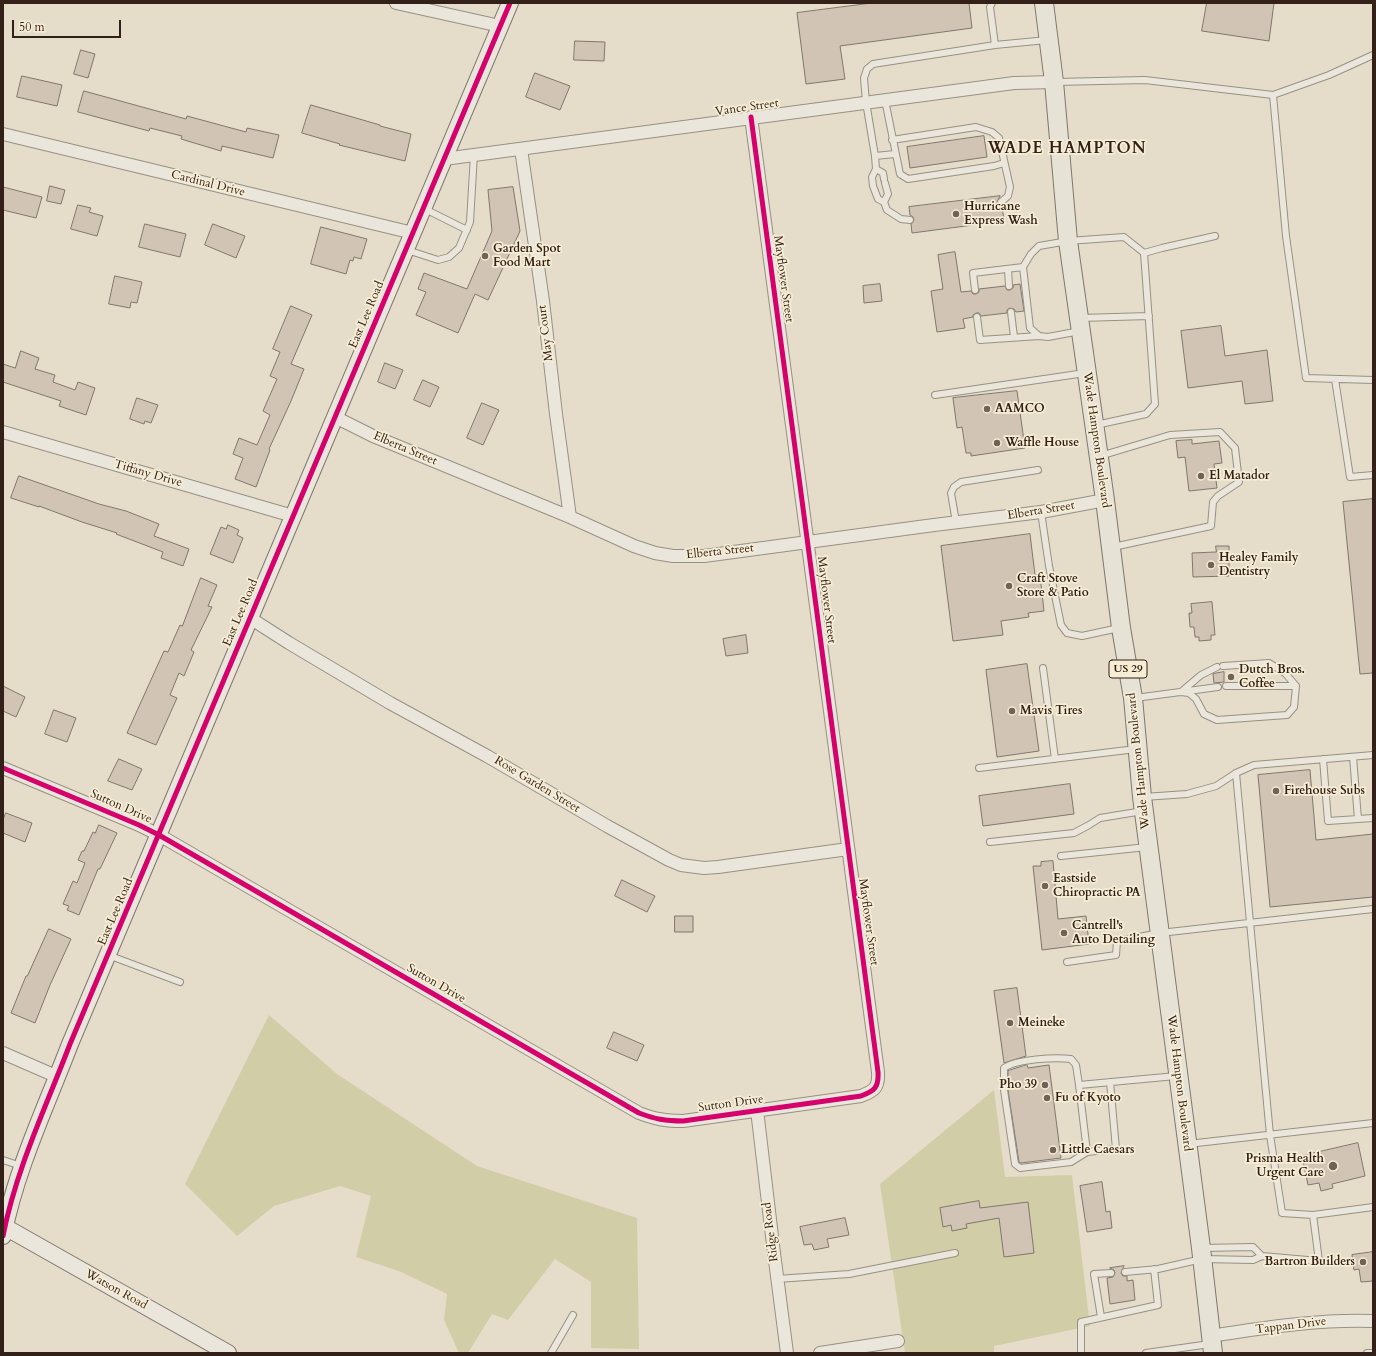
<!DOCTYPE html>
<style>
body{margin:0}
#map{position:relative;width:1376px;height:1356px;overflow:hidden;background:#e5ddc9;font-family:Cardo,serif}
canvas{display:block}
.frame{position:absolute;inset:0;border:4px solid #332019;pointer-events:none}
.scale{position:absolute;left:12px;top:20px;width:109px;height:18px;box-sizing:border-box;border:2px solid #332019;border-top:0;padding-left:5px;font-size:12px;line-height:14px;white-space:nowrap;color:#332019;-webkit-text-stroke:3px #f6edd4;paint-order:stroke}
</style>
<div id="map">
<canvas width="1376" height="1356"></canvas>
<div class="frame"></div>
<div class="scale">50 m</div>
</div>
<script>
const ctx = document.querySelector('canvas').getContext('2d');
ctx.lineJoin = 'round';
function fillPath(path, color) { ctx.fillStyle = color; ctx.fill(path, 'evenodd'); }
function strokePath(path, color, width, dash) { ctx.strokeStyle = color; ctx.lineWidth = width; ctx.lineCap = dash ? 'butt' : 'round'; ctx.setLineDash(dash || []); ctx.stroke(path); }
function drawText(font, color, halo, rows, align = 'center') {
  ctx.font = font + ' Cardo,serif'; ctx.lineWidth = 3.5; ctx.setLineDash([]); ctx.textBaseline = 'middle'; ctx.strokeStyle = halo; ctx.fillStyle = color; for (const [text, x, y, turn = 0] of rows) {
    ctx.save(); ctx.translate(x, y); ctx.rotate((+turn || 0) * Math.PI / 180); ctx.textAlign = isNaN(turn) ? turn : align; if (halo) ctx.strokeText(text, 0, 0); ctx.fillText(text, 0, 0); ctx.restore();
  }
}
fillPath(new Path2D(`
 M269,1015L337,1074L477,1166L637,1218L639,1349L591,1348V1282L555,1259L508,1320L492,1314L468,1353H459L444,1320L447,1294L399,1271L356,1257L371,1196L340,1186L274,1206L237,1236L185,1184Z
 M994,1090L1005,1177L1072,1175L1090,1326L994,1346V1353H905L880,1184Z`), '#d1cea7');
const building = new Path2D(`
 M872,3H969L972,28L840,46L845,79L806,84L797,13Z
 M1207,3H1274L1269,41L1202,31Z
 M575,41L605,42L604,61L574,60Z
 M81,50L95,54L88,78L74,74Z
 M535,73L570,86L560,110L526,97Z
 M22,76L62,85L57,106L17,97Z
 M84,91L186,119L187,116L246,132L247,128L279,135L273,158L222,146L221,151L181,139L182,136L150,128L149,131L78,112Z
 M311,105L380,125V126L411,134L405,161L339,145L340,144L302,133Z
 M984,136L987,157L910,168L907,147Z
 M50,186L65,190L61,204L47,201Z
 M3,187L42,197L36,218L3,210Z
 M513,187L520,231L488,300L475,294L458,333L416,315L426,292L418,289L424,273L467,289L492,231L488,190Z
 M1000,196L997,202L998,205L1002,206L1004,221L912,233L911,224L914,220L913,217L910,215L909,207Z
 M78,205L91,208L89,212L103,216L97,236L71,229Z
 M145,224L186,234L180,257L139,247Z
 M213,224L245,236L236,258L205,245Z
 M321,227L367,239L361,259L354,257L353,261L350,260L346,274L311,264Z
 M955,252L961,292L971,291L973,294H976L979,292V289L1005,286L1007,290H1010L1013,288V285L1020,284L1024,311L1016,312L1014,309L1010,308L1007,310V313L981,316L979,313H976L973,315V317L963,319L965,328L937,332L931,291L943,289L938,255Z
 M115,276L142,282L137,303L131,302L130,308L109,304Z
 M880,284L882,301L864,303L863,286Z
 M291,306L312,315L291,364L304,369L291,401L269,449L270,450L256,487L235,479L243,458L233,454L239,438L257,445L270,415L263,411L277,379L270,376L280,352L273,349Z
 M1221,326L1225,356L1267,350L1273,401L1245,404L1242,381L1188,388L1181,331Z
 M21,351L39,358L35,369L55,375L53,382L75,390L78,382L95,388L86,415L59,406L61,401L3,382V364L15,368Z
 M385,363L403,370L395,389L378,382Z
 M423,380L439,387L430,407L414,400Z
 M1017,391L1025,448L971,456V453H966L962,427L957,428L953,398Z
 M137,398L158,405L151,423L145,421L144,424L130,419Z
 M482,403L499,410L483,445L467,438Z
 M1192,440V444L1219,441L1222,463L1214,464L1217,488L1189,491L1185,457L1178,458L1176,441Z
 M19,476L99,504L126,511L159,524L154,536L189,549L183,566L161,558L163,552L116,534L117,533L82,522L39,506V507L11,498Z
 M1373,499V673L1360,674L1343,502Z
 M228,525L239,530L237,535L243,538L233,563L210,554L221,527L226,529Z
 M1030,534L1035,575H1040L1044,611L1028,613L1029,617L1001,621L1003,635L953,641L941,546Z
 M1216,546H1229V576L1193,577L1192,553L1216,552Z
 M201,578L217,585L208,606L212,607L191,650L194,652L184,676L179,673L170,695L177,698L156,745L127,733L164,651L168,652L180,625L182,626Z
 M1212,602L1215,635H1211V640L1199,641V637H1195L1194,627H1190L1189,613H1192L1191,604Z
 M746,635L748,653L726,656L723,639Z
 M1027,664L1039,751L997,757L986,670Z
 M1224,672V682L1214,683L1213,674Z
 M3,686L25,697L16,717L3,711Z
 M54,710L76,718L67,742L45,734Z
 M119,759L142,769L132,790L108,781Z
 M1310,770L1316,840L1373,834V897L1270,907L1258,775Z
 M1070,784L1074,814L983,826L979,796Z
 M6,813L32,823L25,842L3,833V820Z
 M99,825L117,833L100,869H98L79,915L67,910L69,906L63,904L73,881L77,883L85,863L78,860L82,851H84L93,832L95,833Z
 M1053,861L1058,919L1086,916L1089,944L1042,950L1033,866H1041V862Z
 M622,880L655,896L647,912L615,896Z
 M675,916H693V932H675Z
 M49,929L71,939L50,985L35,1023L11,1013L26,976H27Z
 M1017,988L1026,1056L1004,1063L994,991Z
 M614,1032L644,1045L637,1061L607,1048Z
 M1027,1065L1028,1068L1049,1065L1061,1158L1021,1163L1019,1162L1008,1090V1071Z
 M1358,1143L1365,1176L1332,1184L1333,1188L1321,1191L1319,1183L1308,1185L1302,1156Z
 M1102,1182L1106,1212L1110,1211L1112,1228L1087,1232L1080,1186Z
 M979,1201L980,1208L1028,1202L1034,1253L1004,1257L999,1218L966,1224L967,1228L952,1231L951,1225L943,1227L940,1208Z
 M845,1218L849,1235L827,1239L829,1247L814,1250L812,1244L804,1245L800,1227Z
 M1373,1252V1281L1361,1282L1359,1269L1354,1270L1352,1255Z
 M1124,1266L1121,1273L1123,1276H1127V1281L1133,1280L1135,1300L1110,1304L1107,1278L1113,1277L1115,1273L1114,1270L1110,1268Z`);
fillPath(building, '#d1c4b5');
strokePath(building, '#7f776d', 1);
const lane = new Path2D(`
 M995,45L1047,40
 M1055,82L1145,80L1273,95L1286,236L1306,378L1373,380
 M1273,95L1329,75L1373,55
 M885,100L900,174L908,179L994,166L1004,163
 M892,140L976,127L992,132L999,138L1010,187L1008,196L1001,202
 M875,156L895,154
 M876,169L883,173L884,179
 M884,202L888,194L885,183
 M423,208L467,230
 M910,220L901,219L887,210L884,202L878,199L873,186L872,177L876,169L875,156L866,102L864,78L867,69L873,64L995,45L990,7L992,3
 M407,250L438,260L449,257L459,248L470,222L474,154
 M1008,269L1009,286
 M975,290L973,273L1023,267
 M1011,312L1014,337
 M977,317L980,340L1039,336
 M1080,318L1149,316
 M1080,331L1048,337L1039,336L1030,328L1023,267L1031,254L1039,246L1068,241L1124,237L1144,253
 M1335,379L1350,477L1373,475
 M935,395L1085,373
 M1096,425L1146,414L1155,404L1144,253L1162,248L1215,236
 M1100,456L1170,435L1220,432L1235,448L1239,482L1218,496L1213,502L1211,526L1113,547
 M1041,512L1049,566L1061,625L1067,633L1082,636L1119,628
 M956,522L951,493L954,487L961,482L1038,470
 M1043,668L1055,759
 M1226,686H1296
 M1181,692L1189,693L1196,699L1204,714L1217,720L1287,715L1294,707L1296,686L1285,673L1269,663L1223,666
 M1181,692L1201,675L1217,667
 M1135,698L1218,687
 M1353,757L1358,819
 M1323,759L1328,821L1373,818
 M979,768L1136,749
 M1236,773L1270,1135L1282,1213L1313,1215L1373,1207
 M1144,797L1187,794L1216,786L1236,773L1254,765L1373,755
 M990,842L1074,833L1089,825L1100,818L1143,811
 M1061,856L1147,847
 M108,955L180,982
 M1067,962L1116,955L1117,941L1160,933L1373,909
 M1110,1082L1116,1149L1087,1152L1079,1085L1176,1076
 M1079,1085L1076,1065L1071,1059C1055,1057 1017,1059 1004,1068V1090L1015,1164L1020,1168L1071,1162L1087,1152
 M1188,1144L1373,1123
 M3,1160L21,1166
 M1262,1256L1319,1261L1313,1215
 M1125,1272L1158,1269L1202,1259L1253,1260L1262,1256L1253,1247L1202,1248
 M777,1279L849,1274L955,1253
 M1101,1317L1094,1274L1111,1273
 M551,1353L573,1315
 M1081,1353V1322L1158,1305L1154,1269
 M1146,1353L1210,1344
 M1367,1353H1373`);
const street = new Path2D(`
 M396,3L500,26
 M3,134L413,233
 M521,149L543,301L556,414L570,517
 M444,159L1014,83L1054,82
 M335,417L373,436L570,517L634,546L655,553L673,556H704L934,525L1041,512L1105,500
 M3,432L293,516
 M250,618L289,643L390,703L487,756L607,826L669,860L681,865L704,868L718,867L848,849
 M3,768L139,825L159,835L639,1113C655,1119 665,1121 683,1121L861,1096C874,1091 879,1088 878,1072L751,117
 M3,1053L58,1077
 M757,1110L774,1253L787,1353
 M1210,1336C1264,1328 1318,1319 1373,1321
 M820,1353L898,1341`);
const secondary = new Path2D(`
 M5,1227L228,1353
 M3,1236C16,1169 46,1107 70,1044L510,3`);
const primary = new Path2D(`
 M1044,3L1054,82L1068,241L1105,500L1121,628L1133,698L1142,797L1201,1248L1213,1353`);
strokePath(lane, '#979184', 8);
strokePath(street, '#979184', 14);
strokePath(secondary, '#7f776d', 18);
strokePath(primary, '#7f776d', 20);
strokePath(lane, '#eae6dc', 6);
strokePath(street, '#eae6dc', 12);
strokePath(secondary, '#eae6dc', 16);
strokePath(primary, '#e7e2d6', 18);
strokePath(new Path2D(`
 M3,768L139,825L159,835L639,1113C655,1119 665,1121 683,1121L861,1096C874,1091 879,1088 878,1072L751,117
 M3,1236C16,1169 46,1107 70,1044L510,3`), '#d6006c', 5);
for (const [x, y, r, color] of [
 [956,214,4,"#716257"],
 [485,256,4,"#716257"],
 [987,409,4,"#716257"],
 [997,443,4,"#716257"],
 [1201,476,4,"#716257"],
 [1211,565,4,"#716257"],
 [1009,586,4,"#716257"],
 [1231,677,4,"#716257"],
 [1012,711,4,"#716257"],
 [1276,791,4,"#716257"],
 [1045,886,4,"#716257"],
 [1064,933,4,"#716257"],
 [1010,1023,4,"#716257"],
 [1045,1085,4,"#716257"],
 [1047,1098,4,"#716257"],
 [1053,1150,4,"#716257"],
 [1333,1166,5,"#716257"],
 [1363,1262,4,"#716257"]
]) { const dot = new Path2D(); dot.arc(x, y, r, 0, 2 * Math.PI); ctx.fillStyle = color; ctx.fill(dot); strokePath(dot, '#f6edd4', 1.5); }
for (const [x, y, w] of [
 [1128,669,38]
]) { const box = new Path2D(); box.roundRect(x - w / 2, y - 9, w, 18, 3); ctx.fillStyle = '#f6edd4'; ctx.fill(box); strokePath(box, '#332019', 1); }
drawText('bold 11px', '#332019', null, [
 ["US 29",1128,669]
]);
drawText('12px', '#332019', '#f6edd4', [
 ["Vance Street",747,108,-8],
 ["Cardinal Drive",208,184,14],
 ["Mayflower Street",783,279,82],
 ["East Lee Road",367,315,-67],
 ["May Court",546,333,-97],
 ["Wade Hampton Boulevard",1096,440,82],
 ["Elberta Street",405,449,23],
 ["Tiffany Drive",148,474,16],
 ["Elberta Street",1041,511,-9],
 ["Elberta Street",720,552,-6],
 ["Mayflower Street",826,600,83],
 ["East Lee Road",241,613,-67],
 ["Wade Hampton Boulevard",1139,761,-96],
 ["Rose Garden Street",537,785,31],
 ["Sutton Drive",121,807,24],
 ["East Lee Road",116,912,-67],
 ["Mayflower Street",868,922,82],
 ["Sutton Drive",436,984,30],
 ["Wade Hampton Boulevard",1179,1083,83],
 ["Sutton Drive",731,1104,-8],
 ["Ridge Road",771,1232,-97],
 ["Watson Road",116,1290,29],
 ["Tappan Drive",1291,1326,-7]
]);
drawText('bold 12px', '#332019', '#f6edd4', [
 ["Hurricane",964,207],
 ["Express Wash",964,221],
 ["Garden Spot",493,249],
 ["Food Mart",493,263],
 ["AAMCO",995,409],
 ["Waffle House",1005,443],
 ["El Matador",1209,476],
 ["Healey Family",1219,558],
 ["Dentistry",1219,572],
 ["Craft Stove",1017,579],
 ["Store & Patio",1017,593],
 ["Dutch Bros.",1239,670],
 ["Coffee",1239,684],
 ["Mavis Tires",1020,711],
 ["Firehouse Subs",1284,791],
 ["Eastside",1053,879],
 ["Chiropractic PA",1053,893],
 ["Cantrell's",1072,926],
 ["Auto Detailing",1072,940],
 ["Meineke",1018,1023],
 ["Pho 39",1037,1085,"right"],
 ["Fu of Kyoto",1055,1098],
 ["Little Caesars",1061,1150],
 ["Prisma Health",1324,1159,"right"],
 ["Urgent Care",1324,1173,"right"],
 ["Bartron Builders",1355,1262,"right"]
], 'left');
ctx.letterSpacing = '1px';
drawText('bold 16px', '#332019', '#f6edd4', [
 ["WADE HAMPTON",1067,149]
]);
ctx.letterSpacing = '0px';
</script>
